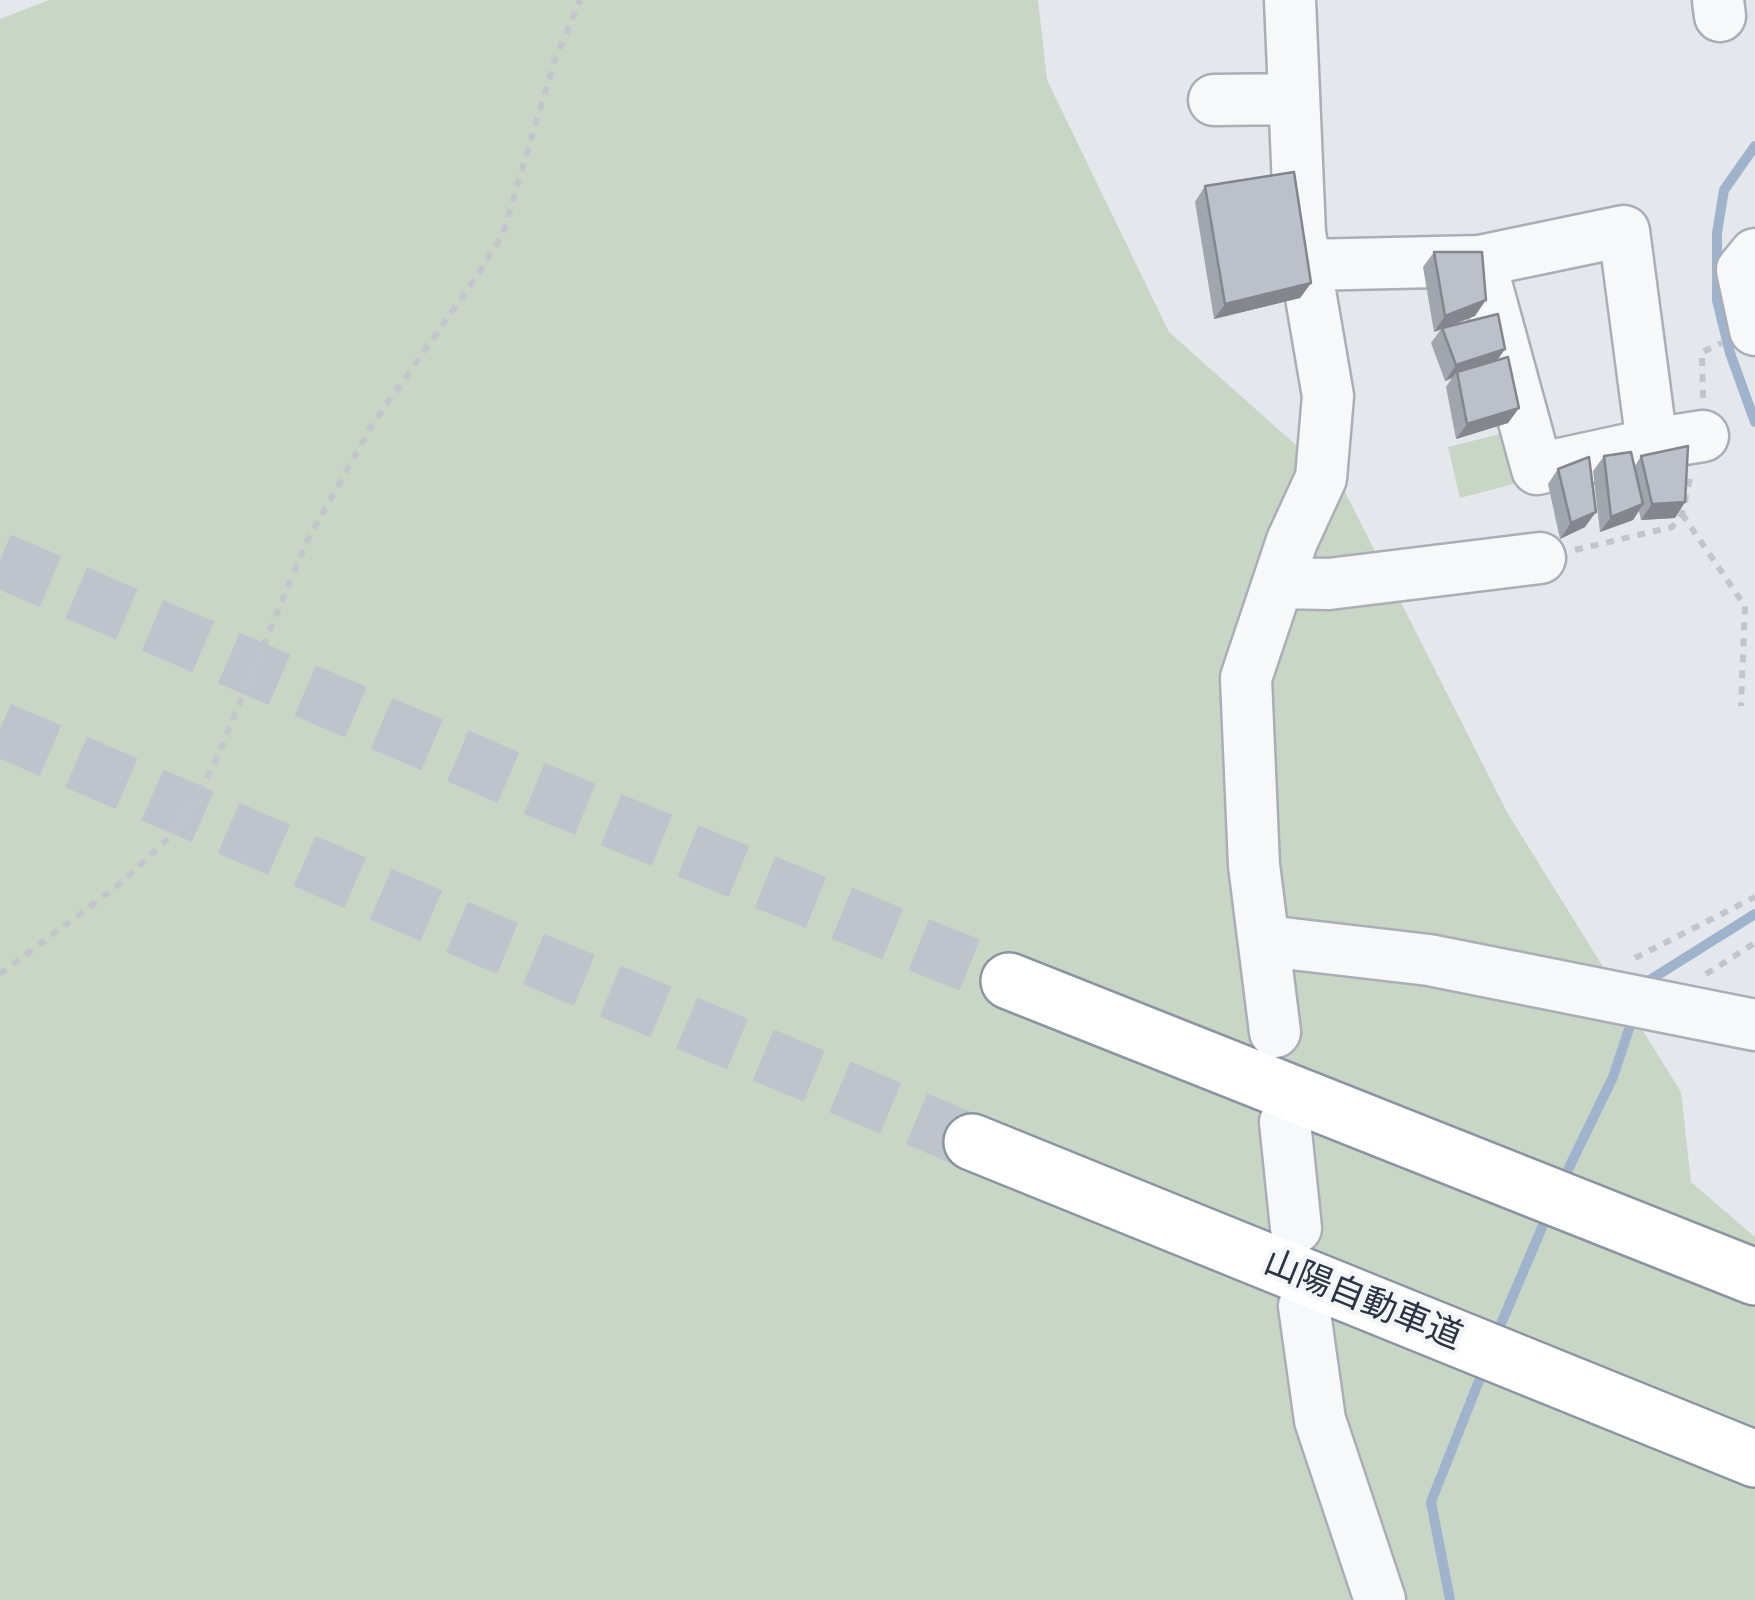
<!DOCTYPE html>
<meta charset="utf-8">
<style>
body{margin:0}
canvas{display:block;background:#e4e7ec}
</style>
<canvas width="1755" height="1600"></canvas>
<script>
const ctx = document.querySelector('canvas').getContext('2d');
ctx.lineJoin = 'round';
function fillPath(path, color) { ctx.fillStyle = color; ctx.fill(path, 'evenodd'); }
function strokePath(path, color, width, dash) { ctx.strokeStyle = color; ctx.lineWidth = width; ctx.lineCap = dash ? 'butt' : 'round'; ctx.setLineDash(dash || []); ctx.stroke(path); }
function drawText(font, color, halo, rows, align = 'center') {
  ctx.font = font + ' Inter,"Noto Sans JP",sans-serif'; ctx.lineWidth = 9; ctx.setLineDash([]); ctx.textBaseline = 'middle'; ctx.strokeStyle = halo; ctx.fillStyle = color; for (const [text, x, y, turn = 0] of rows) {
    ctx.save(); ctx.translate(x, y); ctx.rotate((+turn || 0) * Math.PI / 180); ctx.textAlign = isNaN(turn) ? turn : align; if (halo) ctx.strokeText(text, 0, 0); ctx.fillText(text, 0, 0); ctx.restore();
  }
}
fillPath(new Path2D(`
 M49,0H1038L1047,80L1169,332L1342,486L1508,814L1681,1092L1691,1182L1755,1237V1600H0V19Z
 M1508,432L1521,482L1460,498L1448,447Z`), '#c9d6c5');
strokePath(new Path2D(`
 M1755,146L1724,190L1717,233V300L1730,353L1755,422
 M1643,989L1645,983L1755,914
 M1562,1182L1613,1077L1634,1014
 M1495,1338L1549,1211
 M1450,1600L1431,1502L1484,1368`), '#9fb4cc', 10);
strokePath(new Path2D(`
 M0,560L533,788L1009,981
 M0,729L471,933L972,1142`), '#bfc3cb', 55, [55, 28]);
const minor = new Path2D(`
 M1718,0L1720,16
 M1214,100L1294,99
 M1755,254L1742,270L1755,330
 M1306,265L1480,261L1624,231L1652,444L1537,469L1480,261
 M1652,444L1703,436
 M1278,583L1329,584L1540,558
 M1266,941L1429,960L1755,1025
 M1275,1032L1254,865L1246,678L1292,541L1321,478L1328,396L1300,233L1290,0
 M1285,1122L1296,1228
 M1304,1306L1320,1420L1380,1600`);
const highway = new Path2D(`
 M1009,981L1755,1277
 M972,1142L1755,1459`);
strokePath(minor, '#a9aeb7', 55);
strokePath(highway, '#8b94a3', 60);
strokePath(new Path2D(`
 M1703,398L1702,352L1722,343
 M1682,514L1745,606L1741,706
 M1575,550L1672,527L1682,514L1690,478
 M1635,958L1755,897
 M0,974L120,884L175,832L213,767L306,543L372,425L475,279L503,234L554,62L580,0
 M1706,974L1755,943`), '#c2c5cb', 6, [8, 8]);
strokePath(minor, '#f7f8fa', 50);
strokePath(highway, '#fff', 55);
fillPath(new Path2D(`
 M1205,186L1311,283L1300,298L1214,319L1195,202Z
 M1434,252L1475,316L1449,326L1505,349L1497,360L1519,408L1508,423L1456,439L1446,387L1452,378L1445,381L1431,343L1441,329L1434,332L1423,267Z
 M1604,456L1635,466L1641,456L1685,502L1675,518L1641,520L1639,511L1633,520L1600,532L1593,471Z
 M1558,469L1585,527L1560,539L1548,484Z`), '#a1a5ae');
fillPath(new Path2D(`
 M1311,283L1300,298L1214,319L1225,304Z
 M1486,300L1475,316L1434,332L1445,316Z
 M1505,349L1494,365L1457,372L1452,378L1445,381L1456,365Z
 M1519,408L1508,423L1456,439L1467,424Z
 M1685,502L1675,518L1641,520L1652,504Z
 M1643,504L1633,520L1600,532L1611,517Z
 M1596,512L1585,527L1560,539L1571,523Z`), '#83868d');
const building = new Path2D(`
 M1294,172L1311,283L1225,304L1205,186Z
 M1434,252H1482L1486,300L1445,316Z
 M1498,314L1505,349L1456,365L1442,328Z
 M1508,357L1519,408L1467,424L1457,372Z
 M1688,446L1685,502L1652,504L1641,456Z
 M1631,452L1643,504L1611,517L1604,456Z
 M1589,457L1596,512L1571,523L1558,469Z`);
fillPath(building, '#bbc0ca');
strokePath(building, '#83868d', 2.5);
drawText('35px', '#2b3445', '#f4f6f9', [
 ["山陽自動車道",1363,1300,22]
]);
</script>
